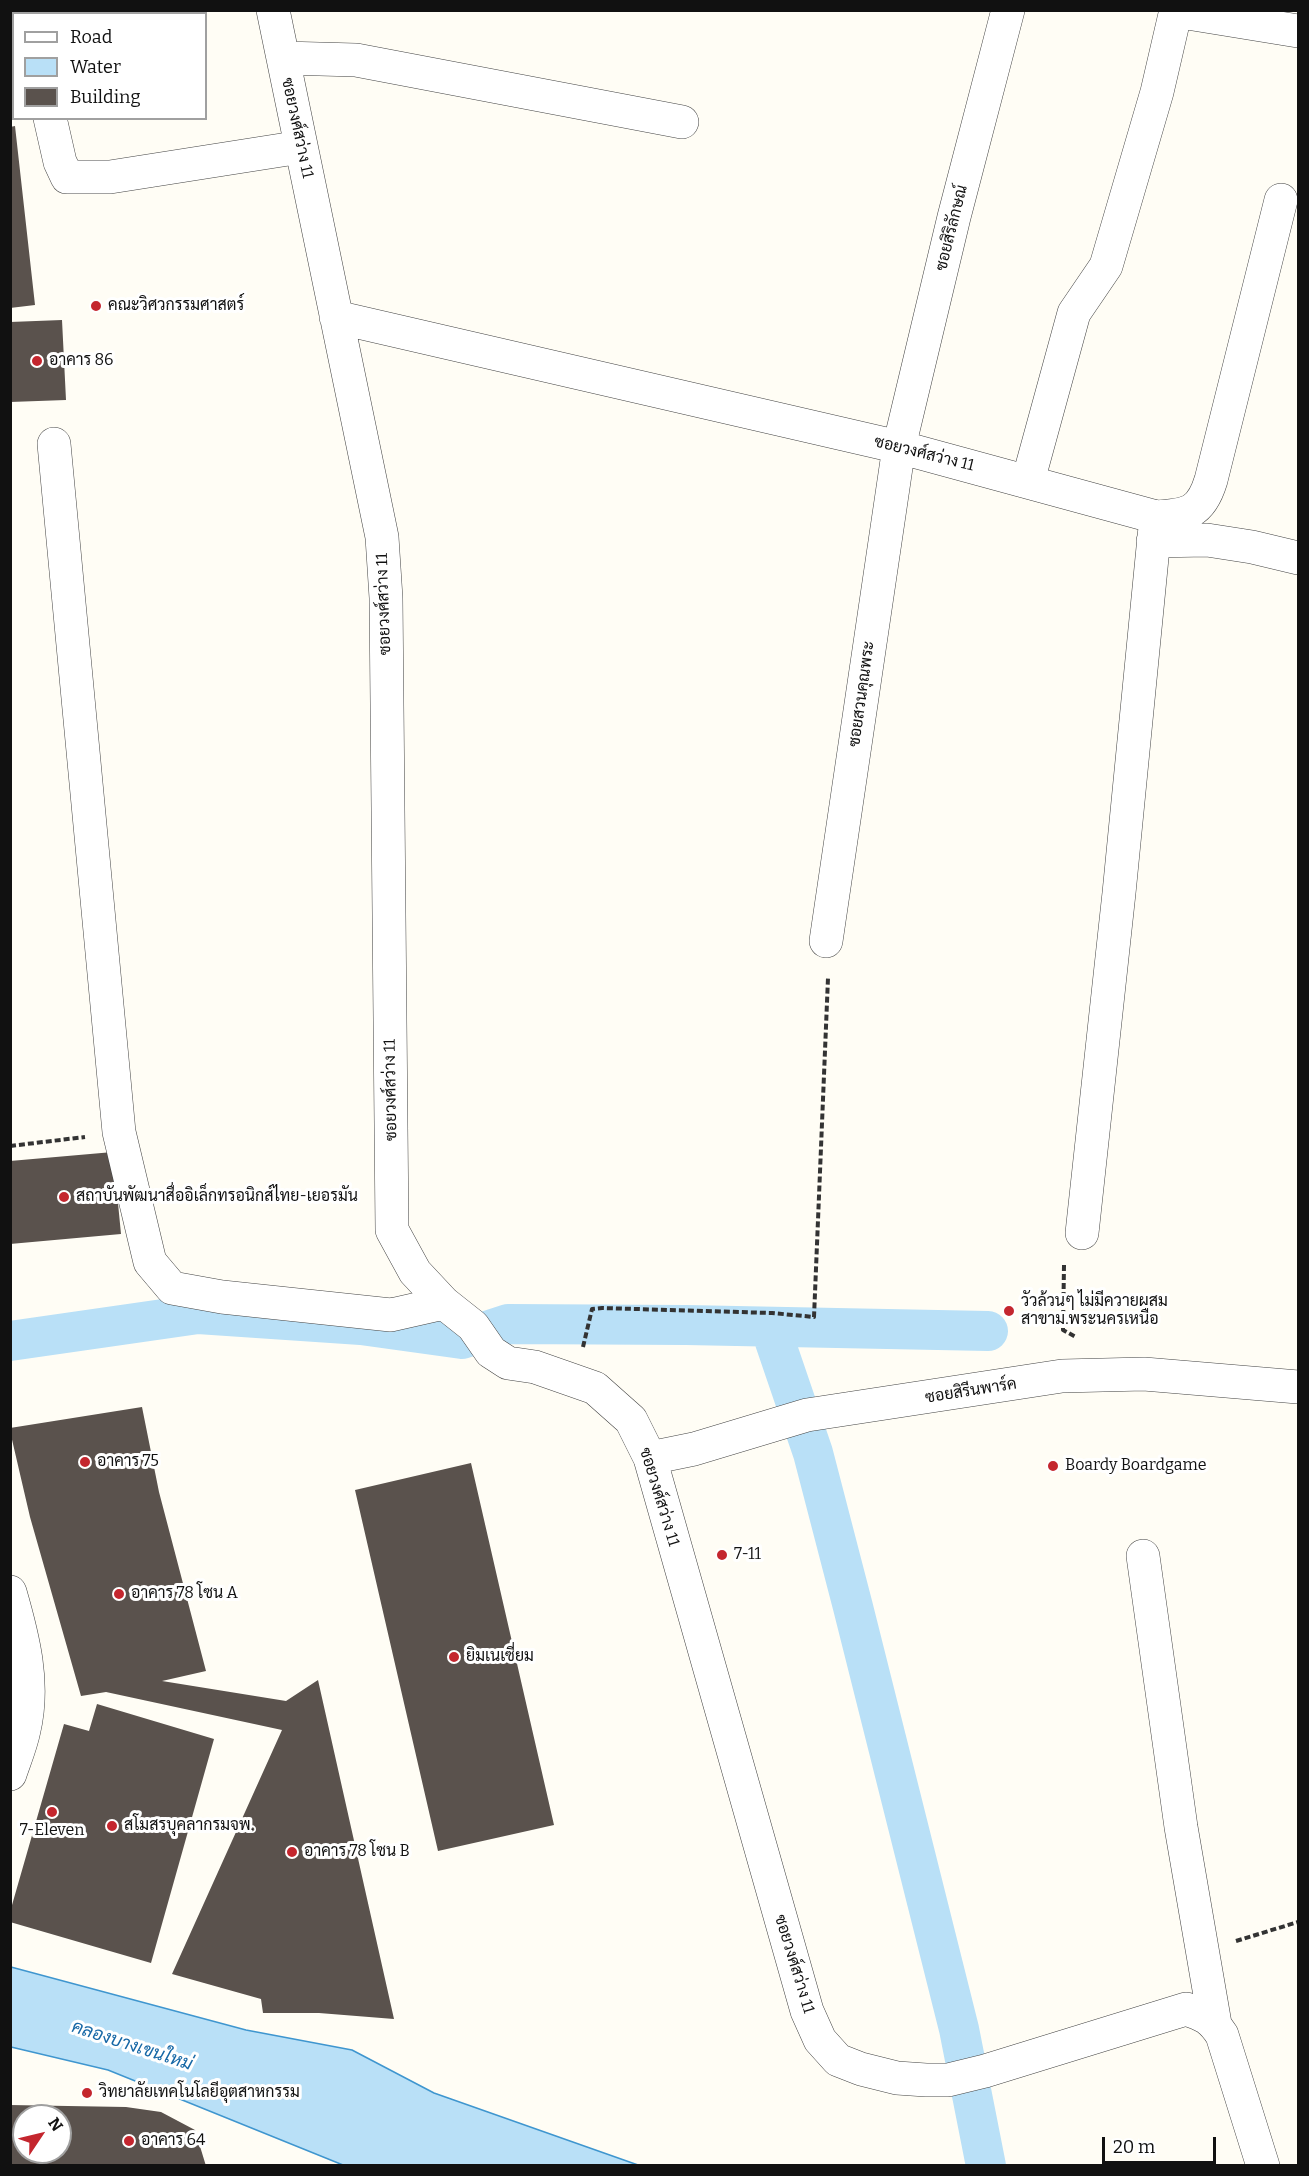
<!DOCTYPE html>
<meta charset="utf-8">
<style>
body{margin:0}
#map{position:relative;width:1309px;height:2176px;overflow:hidden;background:#fffdf5;font-family:Bitter,serif}
canvas{display:block}
.frame{position:absolute;inset:0;border:12px solid #111;pointer-events:none}
.legend{position:absolute;left:12px;top:12px;width:195px;height:108px;box-sizing:border-box;background:#fff;border:2px solid #a0a0a0;margin:0;padding:8px 10px;list-style:none;font-size:18px;color:#111}
.legend li{display:flex;align-items:center;gap:12px;height:30px}
.legend b{width:30px;border:2px solid #a0a0a0}
.north{position:absolute;left:12px;top:2104px;width:60px;height:60px;box-sizing:border-box;background:#fff;border:2px solid #a0a0a0;border-radius:50%;rotate:55deg;font-size:16px;font-weight:700;line-height:24px;text-align:center;color:#111}
.north::after{content:'';display:block;margin:auto;width:21px;height:27px;background:#c4262e;clip-path:polygon(50% 0,100% 100%,50% 72%,0 100%)}
.scale{position:absolute;left:1102px;top:2137px;width:114px;height:27px;box-sizing:border-box;border:3px solid #111;border-top:0;padding-left:8px;font-size:18px;line-height:21px;white-space:nowrap;color:#111;-webkit-text-stroke:4px #fff;paint-order:stroke}
</style>
<div id="map">
<canvas width="1309" height="2176"></canvas>
<div class="frame"></div>
<ul class="legend">
<li><b style="height:8px;background:#fff"></b>Road</li>
<li><b style="height:16px;background:#b9e0f7"></b>Water</li>
<li><b style="height:16px;background:#5a524d"></b>Building</li>
</ul>
<div class="north">N</div>
<div class="scale">20 m</div>
</div>
<script>
const ctx = document.querySelector('canvas').getContext('2d');
ctx.lineJoin = 'round';
function fillPath(path, color) { ctx.fillStyle = color; ctx.fill(path, 'evenodd'); }
function strokePath(path, color, width, dash) { ctx.strokeStyle = color; ctx.lineWidth = width; ctx.lineCap = dash ? 'butt' : 'round'; ctx.setLineDash(dash || []); ctx.stroke(path); }
function drawText(font, color, halo, rows, align = 'center') {
  ctx.font = font + ' Bitter,Sarabun,serif'; ctx.lineWidth = 6; ctx.setLineDash([]); ctx.textBaseline = 'middle'; ctx.strokeStyle = halo; ctx.fillStyle = color; for (const [text, x, y, turn = 0] of rows) {
    ctx.save(); ctx.translate(x, y); ctx.rotate((+turn || 0) * Math.PI / 180); ctx.textAlign = isNaN(turn) ? turn : align; if (halo) ctx.strokeText(text, 0, 0); ctx.fillText(text, 0, 0); ctx.restore();
  }
}
const water = new Path2D(`
 M11,1967L246,2030L352,2050L434,2093L638,2165H343L108,2070L11,2047Z
 M979,2098L998,2165H976L960,2100Z`);
fillPath(water, '#b9e0f7');
strokePath(water, '#3f96cf', 1.5);
strokePath(new Path2D(`
 M770,1327L813,1453L853,1607L959,2029L986,2166
 M10,1341L198,1314L361,1325L462,1339L508,1324L686,1325L988,1331`), '#b9e0f7', 40);
fillPath(new Path2D(`
 M10,13L14,22V98H10Z
 M15,126L35,305L10,308V127Z
 M62,320L66,400L10,402V322Z
 M113,1152L121,1234L10,1244V1161Z
 M142,1407L159,1492L206,1671L162,1681L286,1701L318,1680L394,2019L319,2013H263L261,1999L172,1974L282,1730L106,1692L81,1696L30,1517L10,1431V1428Z
 M471,1463L554,1825L438,1851L355,1490Z
 M97,1704L214,1739L151,1963L10,1922V1912L64,1724L89,1731Z
 M10,2105L126,2107L161,2112L195,2130L206,2166H10ZM24,2116H60V2152H24Z`), '#5a524d');
const minor = new Path2D(`
 M25,10L26,14
 M273,10L382,537L386,598L392,1230L415,1272L444,1303L473,1326L491,1352L508,1363L535,1367L595,1388L631,1420L650,1458L807,2011L820,2040L838,2060L861,2069L897,2078L926,2080H948L985,2071L1186,2009C1204,2015 1211,2018 1222,2035L1263,2166
 M1175,11L1298,31
 M283,58L356,60L682,122
 M50,118L60,162L67,177H110L301,147
 M336,317L899,447L1156,517C1188,515 1201,513 1211,480L1281,200
 M54,444L119,1132L150,1262L172,1288L222,1297L391,1315L444,1303
 M1028,481L1074,313L1106,266L1157,92L1176,10
 M1153,541L1207,540L1252,547L1298,558
 M826,941L899,447L954,217L1008,10
 M1082,1233L1119,893L1156,517
 M650,1458L694,1449L807,1415L1062,1376L1144,1374L1298,1387
 M1143,1556L1181,1827L1215,2024
 M10,1592C23,1637 35,1683 24,1730C21,1745 15,1759 10,1774`);
strokePath(minor, '#444', 34);
strokePath(new Path2D(`
 M10,1146L85,1137
 M1064,1265L1063,1330L1076,1337
 M583,1347L592,1309L602,1308L772,1313L814,1317L828,978
 M1236,1941L1298,1922`), '#333', 4, [6, 3]);
strokePath(minor, '#fff', 33);
for (const [x, y, r, color] of [
 [96,306,6,"#c4262e"],
 [37,361,6,"#c4262e"],
 [64,1197,6,"#c4262e"],
 [1009,1311,6,"#c4262e"],
 [85,1462,6,"#c4262e"],
 [1053,1466,6,"#c4262e"],
 [722,1555,6,"#c4262e"],
 [119,1594,6,"#c4262e"],
 [454,1657,6,"#c4262e"],
 [52,1812,6,"#c4262e"],
 [112,1826,6,"#c4262e"],
 [292,1852,6,"#c4262e"],
 [87,2093,6,"#c4262e"],
 [129,2141,6,"#c4262e"]
]) { const dot = new Path2D(); dot.arc(x, y, r, 0, 2 * Math.PI); ctx.fillStyle = color; ctx.fill(dot); strokePath(dot, '#fff', 2); }
drawText('16px', '#111', '#fff', [
 ["ซอยวงศ์สว่าง 11",297,128,78],
 ["ซอยสิริลักษณ์",952,228,-76],
 ["ซอยวงศ์สว่าง 11",924,454,14],
 ["ซอยวงศ์สว่าง 11",384,604,-92],
 ["ซอยสวนคุณพระ",862,694,-82],
 ["ซอยวงศ์สว่าง 11",391,1090,-91],
 ["ซอยสิรีนพาร์ค",971,1391,-9],
 ["ซอยวงศ์สว่าง 11",659,1497,73],
 ["ซอยวงศ์สว่าง 11",794,1964,73]
]);
drawText('16px', '#111', '#fff', [
 ["คณะวิศวกรรมศาสตร์",108,306],
 ["อาคาร 86",49,361],
 ["สถาบันพัฒนาสื่ออิเล็กทรอนิกส์ไทย-เยอรมัน",76,1197],
 ["วัวล้วนๆ ไม่มีควายผสม",1021,1302],
 ["สาขาม.พระนครเหนือ",1021,1320],
 ["อาคาร 75",97,1462],
 ["Boardy Boardgame",1065,1466],
 ["7-11",734,1555],
 ["อาคาร 78 โซน A",131,1594],
 ["ยิมเนเซี่ยม",466,1657],
 ["สโมสรบุคลากรมจพ.",124,1826],
 ["7-Eleven",52,1831,"center"],
 ["อาคาร 78 โซน B",304,1852],
 ["วิทยาลัยเทคโนโลยีอุตสาหกรรม",99,2093],
 ["อาคาร 64",141,2141]
], 'left');
drawText('italic 18px', '#1768a6', '#fff', [
 ["คลองบางเขนใหม่",132,2046,18]
]);
</script>
